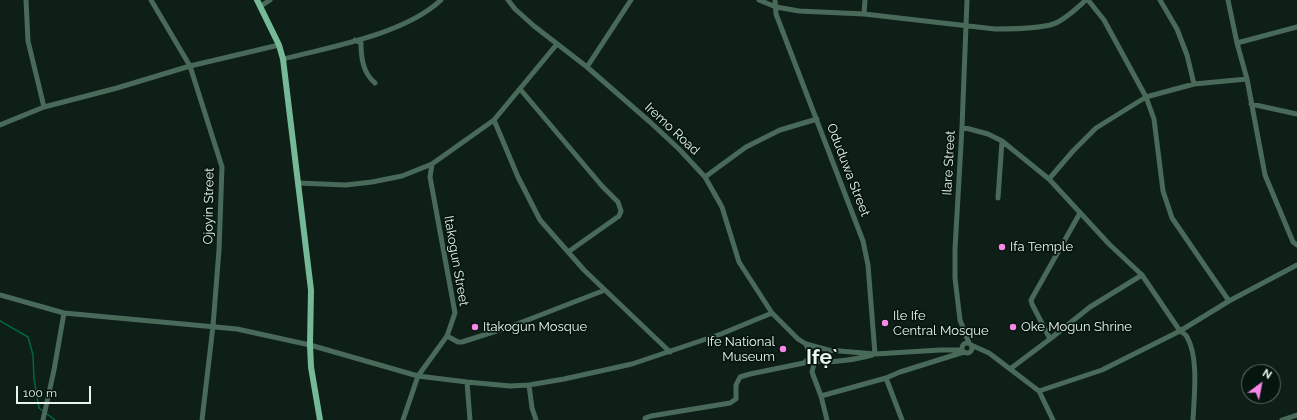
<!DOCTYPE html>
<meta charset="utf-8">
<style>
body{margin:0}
#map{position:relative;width:1297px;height:420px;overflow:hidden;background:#0d1f17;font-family:Raleway,sans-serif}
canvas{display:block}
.north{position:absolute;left:1241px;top:364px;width:40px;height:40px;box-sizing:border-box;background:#05160e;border:1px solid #606f68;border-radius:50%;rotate:32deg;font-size:11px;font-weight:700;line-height:16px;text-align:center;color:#e9f4ee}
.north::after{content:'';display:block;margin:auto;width:14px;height:18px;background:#f987e8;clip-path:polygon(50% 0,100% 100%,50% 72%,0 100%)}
.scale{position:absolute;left:16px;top:386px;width:75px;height:18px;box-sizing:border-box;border:2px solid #e9f4ee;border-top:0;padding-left:5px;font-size:12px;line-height:14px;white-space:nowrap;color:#e9f4ee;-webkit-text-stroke:3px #05160e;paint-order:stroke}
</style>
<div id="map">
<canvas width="1297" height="420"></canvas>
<div class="north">N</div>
<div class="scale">100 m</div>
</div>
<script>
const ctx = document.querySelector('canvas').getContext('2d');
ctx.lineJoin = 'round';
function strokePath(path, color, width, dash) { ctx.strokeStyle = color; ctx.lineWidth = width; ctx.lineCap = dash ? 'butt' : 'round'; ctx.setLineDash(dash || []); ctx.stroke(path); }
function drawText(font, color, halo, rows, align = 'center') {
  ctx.font = font + ' Raleway,sans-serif'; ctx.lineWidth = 3.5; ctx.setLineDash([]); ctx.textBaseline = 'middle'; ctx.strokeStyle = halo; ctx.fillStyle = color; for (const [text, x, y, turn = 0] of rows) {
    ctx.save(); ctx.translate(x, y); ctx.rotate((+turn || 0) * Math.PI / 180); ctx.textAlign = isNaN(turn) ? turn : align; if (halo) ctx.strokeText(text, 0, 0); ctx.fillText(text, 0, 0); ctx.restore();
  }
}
strokePath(new Path2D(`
 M0,321L28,337L33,355L34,379L39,408L55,420`), '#006745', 1.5);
strokePath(new Path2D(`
 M26,0L28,41L44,107
 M151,0L190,66L222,167L219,250L213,326L202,420
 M508,0L515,9L534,26L587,67L650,122L679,149L705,177L722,207L739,262L772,313L798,339L806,344L828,350L875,354L940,350H962
 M759,0L776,7L799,11L864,14L995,29C1010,29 1046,29 1058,22C1069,16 1077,8 1086,0
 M775,0L776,14L863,241L868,265L875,354
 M967,0L962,127L955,249V278L960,320L969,343
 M1088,0L1104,20L1146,97L1154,119L1163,191L1172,218L1229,301
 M1160,0L1177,29L1187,55L1194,84
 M1228,0L1237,43L1247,79L1265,175L1293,242L1297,245
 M261,6L270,0
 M864,14L865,0
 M355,40L361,43C361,58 363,73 375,83
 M1237,43L1297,27
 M283,59C331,47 405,34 441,0
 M587,67L631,0
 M520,89L602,186L618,202L621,211L619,216L568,252
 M1251,104L1297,114
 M494,120L518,177L540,220L584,270L670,352
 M0,125L44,107L117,88L190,66L279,45
 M962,127L988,134L1002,141L1049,179L1109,244L1142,275L1180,331C1183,333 1186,334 1187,337C1199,357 1194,397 1193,420
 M705,177L746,147L780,130L817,119
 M1049,179L1073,151L1096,128L1146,97L1194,84L1247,79
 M298,183L346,185L372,182L402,176L432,164L494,120L557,44
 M998,198L1002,141
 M0,295L64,313L237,329L310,345L418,376L467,382L510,386L529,385L564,379L632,364L721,334L772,313
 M447,336L458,342H462L512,326L605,290
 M1050,339L1090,307L1142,275
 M962 348a5 5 0 1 1 10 0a5 5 0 1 1-10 0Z
 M806,344C808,349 810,357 815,360C825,365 862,358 872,355
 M971,345L989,353L1039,391L1053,420
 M828,350L829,362
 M815,360L812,372L821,396
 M1010,369L1050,339L1032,304L1031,300L1080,213
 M886,378L902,420
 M467,382L470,420
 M529,385L532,408L536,420
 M1039,391L1102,370L1180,331L1229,301L1297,265
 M43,420L54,370L64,313
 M403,420L418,376L447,336L455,313L430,177L432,164
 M645,420V418L651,416L730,403L736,399V385L740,377L750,374L799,364L804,363L811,356
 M827,420L821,396L886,378L900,372L964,352
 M1282,420L1297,415`), '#496959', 5);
strokePath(new Path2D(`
 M257,0L279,45L283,59L311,290L310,345L311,367L320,420`), '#75b999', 6);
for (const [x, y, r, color] of [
 [1002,247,4,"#f987e8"],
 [885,323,4,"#f987e8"],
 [475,327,4,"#f987e8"],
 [1013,327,4,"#f987e8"],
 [783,349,4,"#f987e8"]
]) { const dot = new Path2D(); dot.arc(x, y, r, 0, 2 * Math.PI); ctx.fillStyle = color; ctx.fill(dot); strokePath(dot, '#05160e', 1.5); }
drawText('13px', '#e9f4ee', '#05160e', [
 ["Iremo Road",672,129,43],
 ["Ilare Street",949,163,-87],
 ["Oduduwa Street",848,170,69],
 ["Ojoyin Street",209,206,-89],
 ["Itakogun Street",456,261,80]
]);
drawText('13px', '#e9f4ee', '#05160e', [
 ["Ifa Temple",1010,247],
 ["Ile Ife",893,316],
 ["Central Mosque",893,331],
 ["Itakogun Mosque",483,327],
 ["Oke Mogun Shrine",1021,327],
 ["Ife National",775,342,"right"],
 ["Museum",775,357,"right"]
], 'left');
drawText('bold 21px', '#e9f4ee', '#05160e', [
 ["Ifẹ̀",819,358]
]);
</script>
